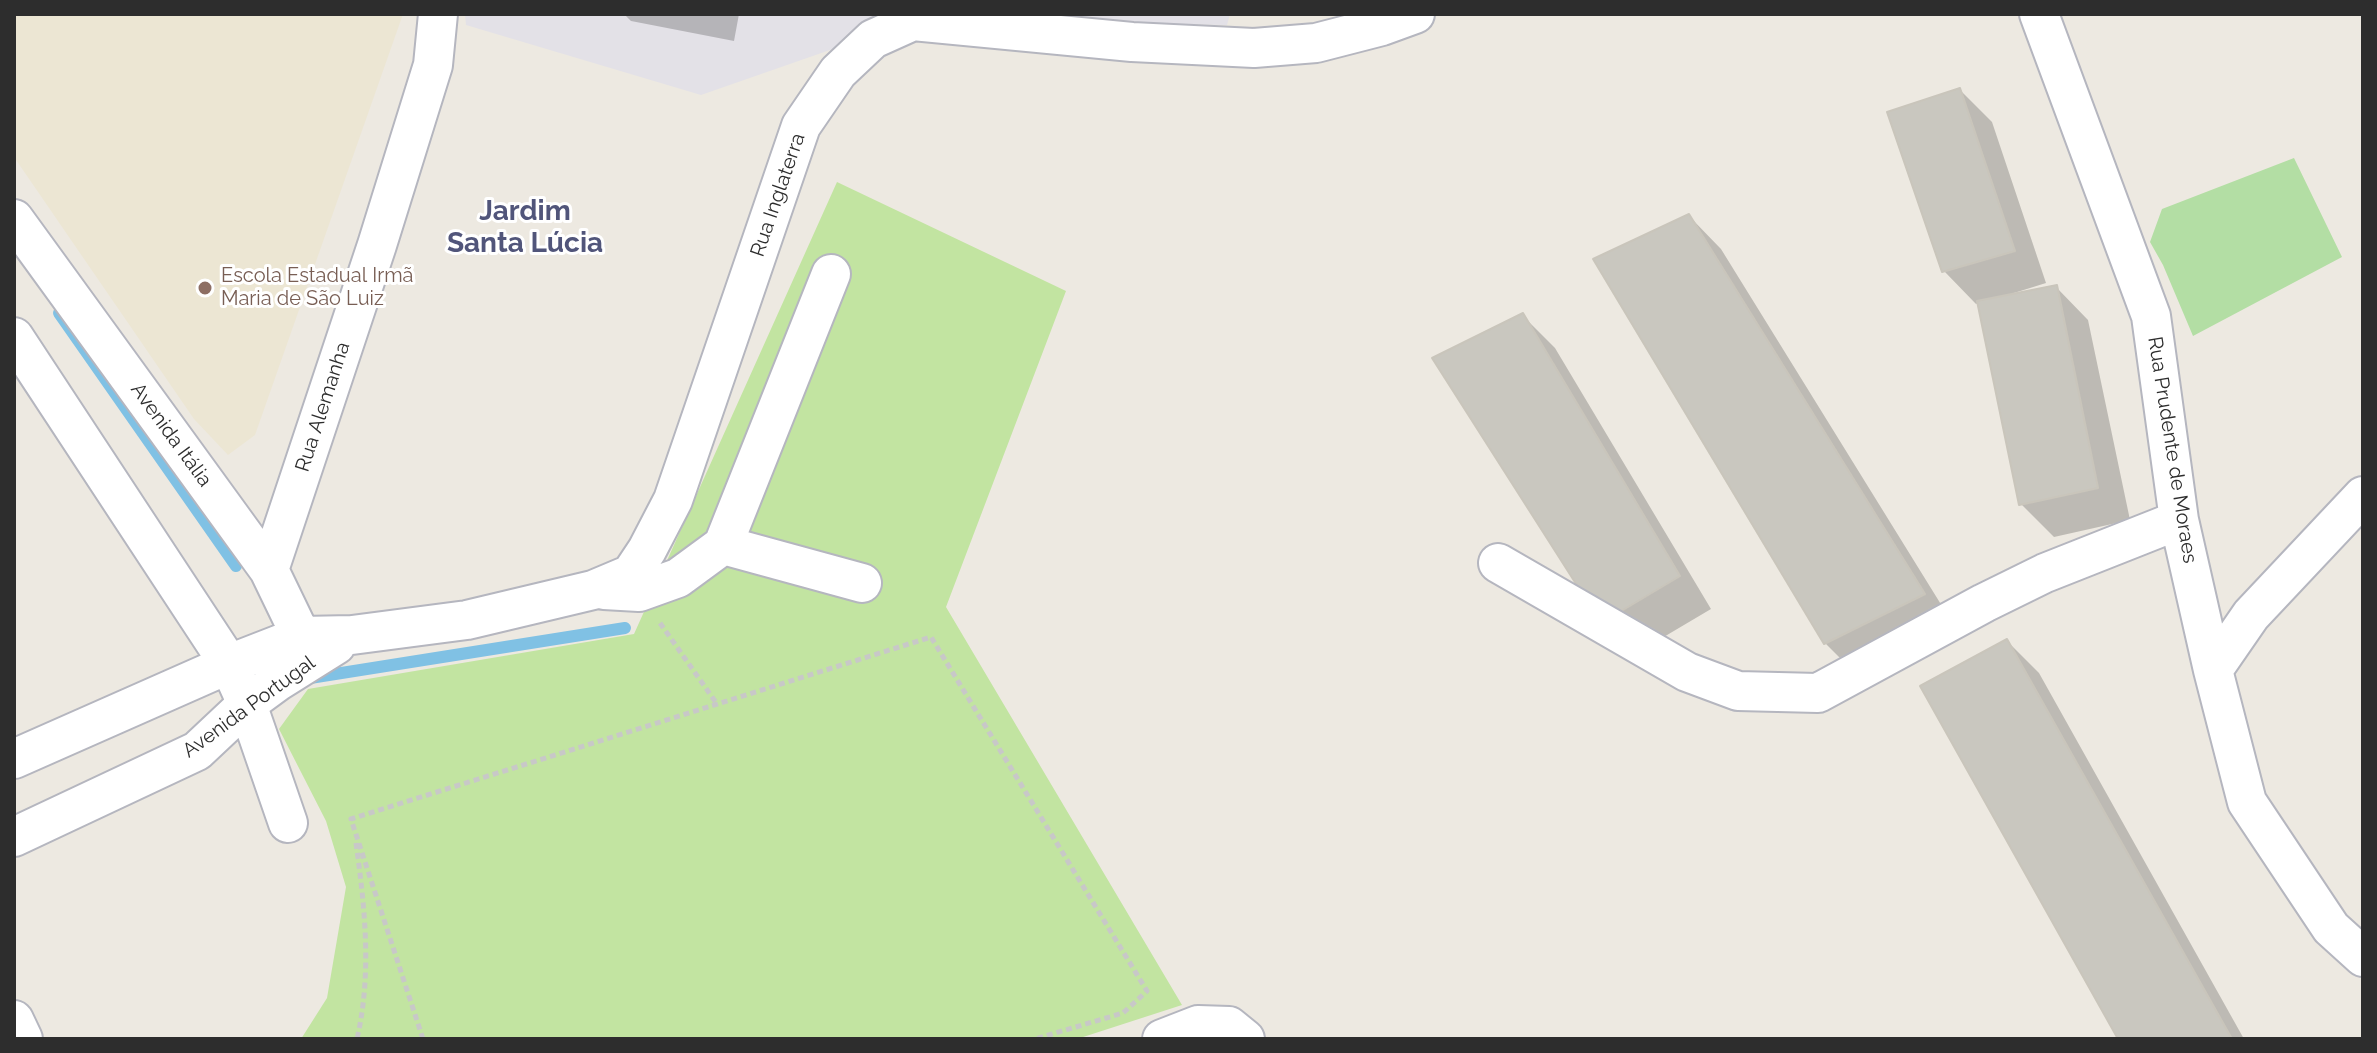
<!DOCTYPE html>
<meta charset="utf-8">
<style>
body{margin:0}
#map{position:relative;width:2377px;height:1053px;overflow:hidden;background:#ede9e1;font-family:Raleway,sans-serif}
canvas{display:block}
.frame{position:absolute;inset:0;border:16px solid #2d2d2d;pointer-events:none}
</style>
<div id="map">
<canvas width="2377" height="1053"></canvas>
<div class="frame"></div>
</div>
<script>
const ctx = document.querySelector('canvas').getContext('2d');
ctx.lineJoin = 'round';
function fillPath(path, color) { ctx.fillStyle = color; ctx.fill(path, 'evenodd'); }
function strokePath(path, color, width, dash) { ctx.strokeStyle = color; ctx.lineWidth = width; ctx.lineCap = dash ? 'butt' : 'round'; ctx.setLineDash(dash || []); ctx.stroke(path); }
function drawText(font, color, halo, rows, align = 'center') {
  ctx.font = font + ' Raleway,sans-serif'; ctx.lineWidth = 6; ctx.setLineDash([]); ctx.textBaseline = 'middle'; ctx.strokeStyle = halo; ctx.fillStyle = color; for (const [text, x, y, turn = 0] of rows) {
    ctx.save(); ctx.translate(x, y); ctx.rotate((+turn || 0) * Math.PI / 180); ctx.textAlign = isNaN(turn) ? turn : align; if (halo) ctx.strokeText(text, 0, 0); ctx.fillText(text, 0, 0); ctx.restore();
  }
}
fillPath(new Path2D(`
 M465,14H1230L1227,25L913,21L701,95L466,25Z`), '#e3e1e7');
fillPath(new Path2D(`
 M14,14H403L255,435L228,455L194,419L14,157Z`), '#ece6d3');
fillPath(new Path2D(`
 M2294,158L2342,257L2193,336L2163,265L2150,242L2162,209Z`), '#b3dea4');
fillPath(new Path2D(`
 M837,182L1066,291L946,607L1182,1005L1077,1039H301L327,998L346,887L326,821L279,729L308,689L634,634Z`), '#c2e4a1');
fillPath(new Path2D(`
 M624,14H739L734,41L631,21Z
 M1960,90L1992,122L2046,283L2014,293V296L2056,287L2088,320L2130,520L2054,537L2021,504L1979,303L1976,304L1944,271Z
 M1689,216L1721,249L1955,627L1858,676L1825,643Z
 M1522,315L1555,348L1711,609L1635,654L1603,621Z
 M2007,641L2039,673L2244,1039H2121Z`), '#0003');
strokePath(new Path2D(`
 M59,313L236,566
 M310,678L625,628`), '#80c1e4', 12);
const building = new Path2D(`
 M1960,88L2015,251L1942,272L1887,112Z
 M1689,214L1925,594L1824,644L1593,259Z
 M2057,285L2098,488L2019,505L1977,301Z
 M1523,313L1680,576L1601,623L1432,358Z
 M2007,639L2232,1039H2118L1920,686Z`);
fillPath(building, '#c9c7bf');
strokePath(building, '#c9c5bb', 2);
const minor = new Path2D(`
 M2039,14L2151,316L2179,520L2213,670L2247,802L2331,928L2363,957
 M14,219L269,570L311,657
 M14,337L229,664L247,704L288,823
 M723,545L862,583
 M1498,563L1687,672L1738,691L1818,693L1984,603L2045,573L2179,520
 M269,570L377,245L433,65L438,14
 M604,590L639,592L678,578L723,545L831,274
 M2213,670L2251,615L2363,496
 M14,759L229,664L301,636L352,635L467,620L593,590L631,574L647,550L673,500L801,126L838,72L873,39L913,21L1132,42L1254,48L1316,43L1382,26L1415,14
 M14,837L197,751L247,704L277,682L336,645
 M14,1020L23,1039
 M1162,1039L1198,1025L1229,1026L1245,1039`);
strokePath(minor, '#b5b6bf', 42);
strokePath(new Path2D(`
 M660,623L717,704
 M356,843C365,908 372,974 357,1039
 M423,1039L351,819L931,637L1147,991L1123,1013L1035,1039`), '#c8c8c8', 5, [6, 4]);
strokePath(minor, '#fff', 38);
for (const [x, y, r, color] of [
 [205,288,8,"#8d6e63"]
]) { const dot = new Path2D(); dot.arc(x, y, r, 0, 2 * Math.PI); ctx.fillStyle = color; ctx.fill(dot); strokePath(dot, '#fff', 3); }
drawText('20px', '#2d2d2d', '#fff', [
 ["Rua Inglaterra",778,195,-71],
 ["Rua Alemanha",323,407,-72],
 ["Avenida Itália",171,435,54],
 ["Rua Prudente de Moraes",2172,450,81],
 ["Avenida Portugal",249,707,-36]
]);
drawText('20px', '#785e54', '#fff', [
 ["Escola Estadual Irmã",221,276],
 ["Maria de São Luiz",221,299]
], 'left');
drawText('bold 28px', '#51557a', '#fff', [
 ["Jardim",525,212],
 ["Santa Lúcia",525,244]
]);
</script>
